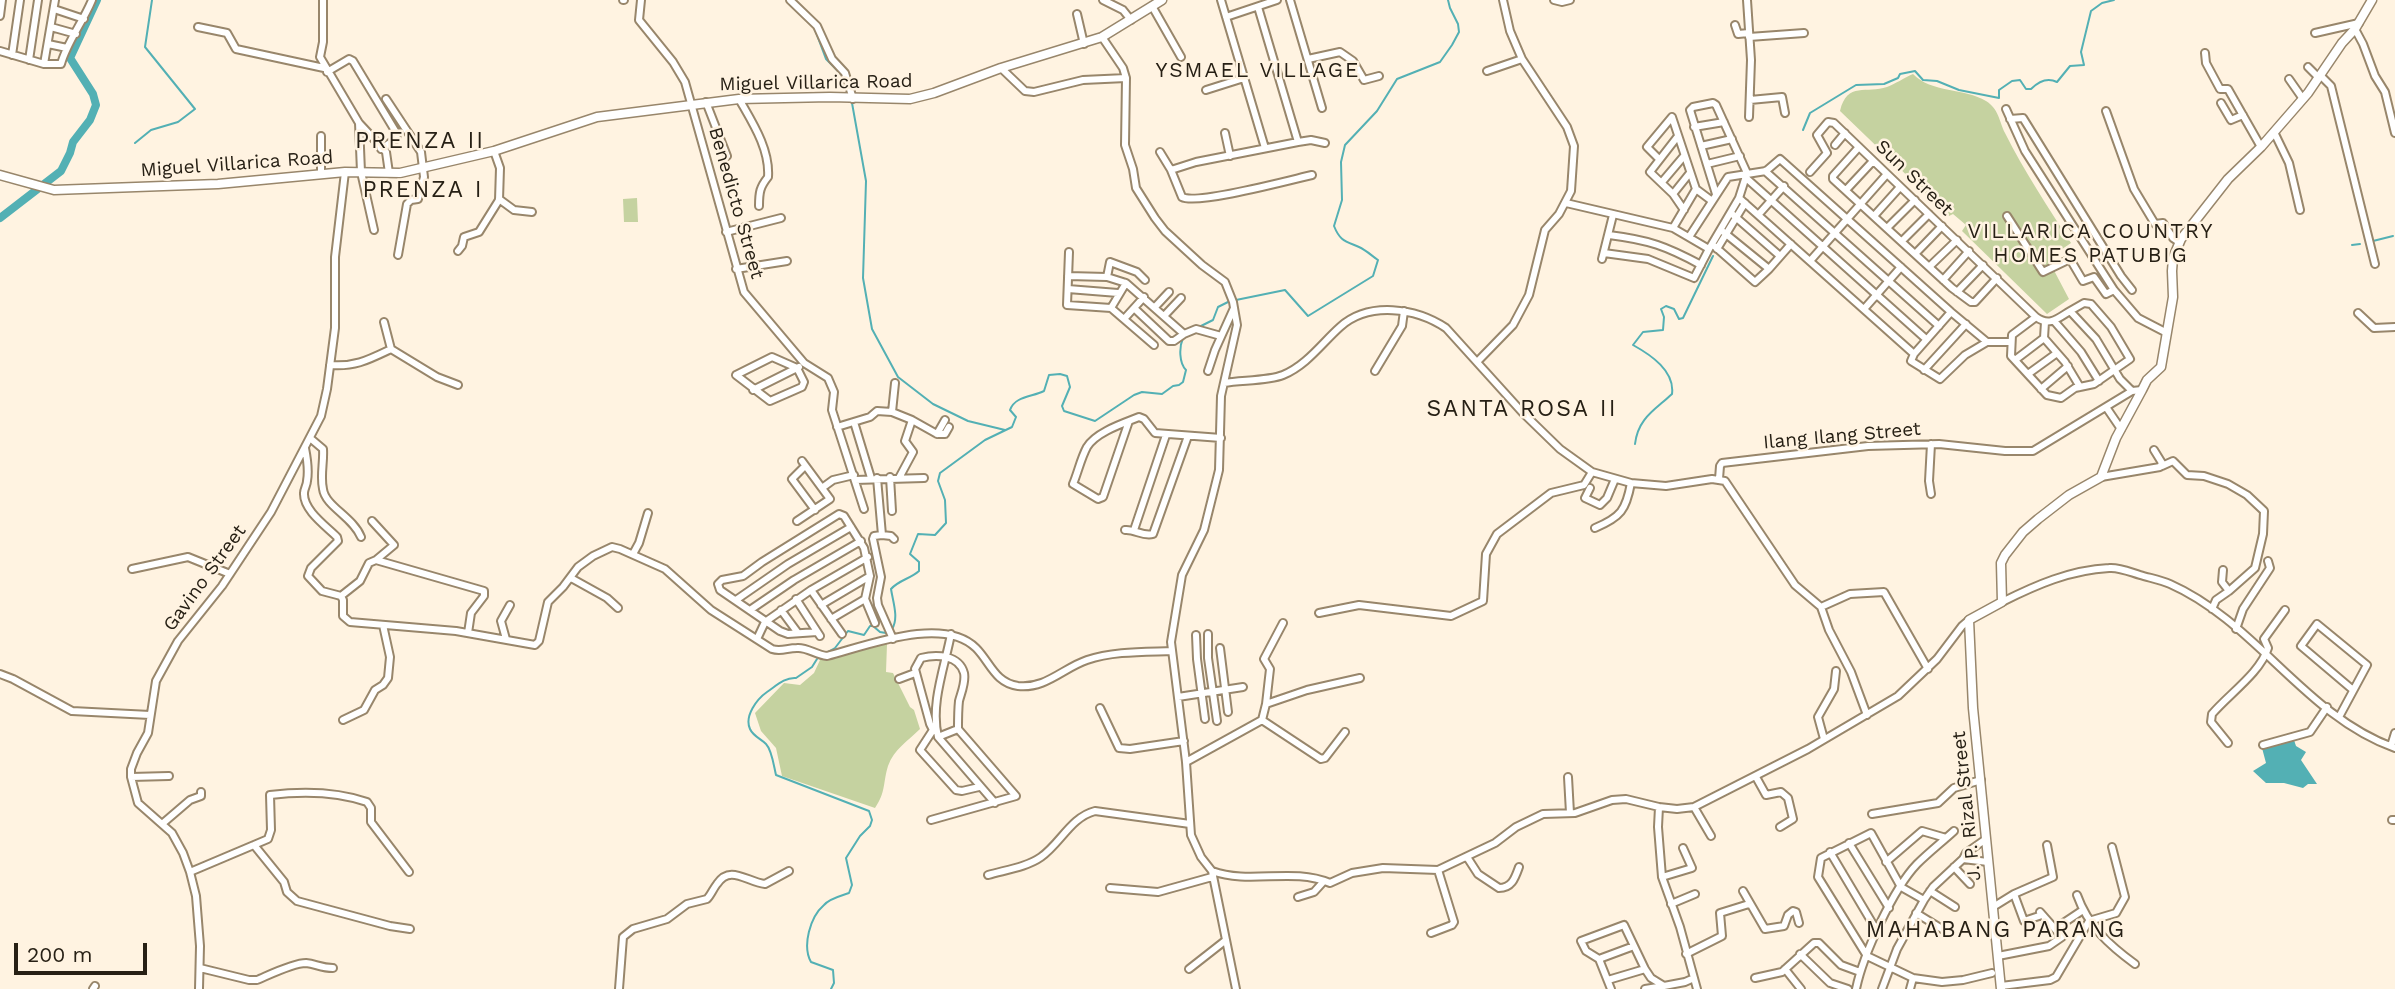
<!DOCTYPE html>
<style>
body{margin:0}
#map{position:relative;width:2395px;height:989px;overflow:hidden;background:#fff3e1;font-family:"Work Sans",sans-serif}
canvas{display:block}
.scale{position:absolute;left:14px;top:943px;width:133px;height:32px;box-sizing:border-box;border:4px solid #272015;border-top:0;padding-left:9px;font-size:21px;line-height:24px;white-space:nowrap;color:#272015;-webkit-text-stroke:5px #fff3e1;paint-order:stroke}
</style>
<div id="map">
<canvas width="2395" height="989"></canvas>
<div class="scale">200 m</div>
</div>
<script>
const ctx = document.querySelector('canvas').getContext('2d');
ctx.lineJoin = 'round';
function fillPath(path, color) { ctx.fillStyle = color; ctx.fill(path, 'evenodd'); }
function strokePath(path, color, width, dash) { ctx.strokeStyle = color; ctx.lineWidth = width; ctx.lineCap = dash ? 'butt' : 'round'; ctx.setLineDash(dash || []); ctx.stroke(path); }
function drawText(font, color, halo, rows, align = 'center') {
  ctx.font = font + ' "Work Sans",sans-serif'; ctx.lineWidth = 5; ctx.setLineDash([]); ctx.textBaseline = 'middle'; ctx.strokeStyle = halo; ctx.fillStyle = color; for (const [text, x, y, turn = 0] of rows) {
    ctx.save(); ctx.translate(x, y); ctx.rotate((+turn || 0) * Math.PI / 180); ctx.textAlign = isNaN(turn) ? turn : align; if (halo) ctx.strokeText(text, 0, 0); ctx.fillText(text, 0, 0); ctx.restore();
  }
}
fillPath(new Path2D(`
 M1913,74C1931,93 1965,88 1986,101C1999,109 1999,121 2005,133C2024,171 2048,207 2071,243L2048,259L2069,299L2047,314L1962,231L1966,225L1953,214L1949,216L1840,111C1847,81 1867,94 1887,87C1895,84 1904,78 1913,74Z
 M637,198L638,222H624L623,199Z
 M887,644L886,672L893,673L910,707L914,710L920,729C908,741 894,749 888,766C883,782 886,792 875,808L782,776L776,748L761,731L755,713L784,683L800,685L814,673L820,660Z`), '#c5d2a0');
fillPath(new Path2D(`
 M2294,740L2296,746L2306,752L2301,760L2317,784H2308L2303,788L2284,783H2266L2253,771L2266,763L2262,748Z`), '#53b0b4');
strokePath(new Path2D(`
 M814,27L826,59L843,76
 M852,103L866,181L863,278L872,329L898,377L933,404L968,421L1005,430
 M1803,130L1810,113L1856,85L1884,84L1898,78L1900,74L1915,71L1923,80L1937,81L1959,90L1999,98V90L2012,81L2020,80L2026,89H2031C2039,81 2047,77 2057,82L2070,66L2084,65L2081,52L2091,11L2102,3L2114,0
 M135,143L151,130L178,122L195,109L145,47L152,0
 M2373,241L2393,236
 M2352,245L2360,244
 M1236,300L1285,290L1308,316L1373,276L1378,260C1372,256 1366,250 1359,247C1345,241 1340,241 1334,226L1342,200L1341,162L1345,145L1377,111L1397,79L1440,62L1452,45L1459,32L1458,24L1450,8L1448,0
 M1199,327L1213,320L1218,307L1230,301
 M1635,444C1638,418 1655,410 1672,394C1675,371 1651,355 1633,345L1643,332L1663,330L1664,317L1661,309L1666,306L1674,309L1679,319L1683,318L1713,256
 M892,629C899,618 893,602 891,589C899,580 910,579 919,571V562L910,554L918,534L935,535L946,523L945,500L938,481L940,473L985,440L1012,427L1016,417L1010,410C1015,396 1032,397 1044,391L1049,375L1060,374L1067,376L1070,387L1062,406L1064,411L1095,421L1134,395L1142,392L1162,394L1173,386L1179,385L1183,382L1186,370C1179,363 1179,347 1183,338
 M826,653L835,648L848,631L864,635L870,626H873L880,632L886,633
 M817,659L812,667L796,678C785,677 776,686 767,692C757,699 744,716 750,729C753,736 761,739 766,744C772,750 774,767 776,775L869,811L872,820L870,826L860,836L846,858L852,885L849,893C841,896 830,898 824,905C810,917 802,946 811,962L833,970L834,983L831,989`), '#53b0b4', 2);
strokePath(new Path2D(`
 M0,218L61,171L70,153L73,142L90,120L96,105L93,94L70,58L97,0`), '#53b0b4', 8);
const minor = new Path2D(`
 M323,0V42L320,57L359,123L386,152L389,173
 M623,0H624
 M641,0L639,20L673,62L685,82L744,292L804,363L828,378L834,392L832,410L864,509
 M790,0L817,26L832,59L845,73L853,99
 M1103,0L1123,10L1131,20
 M1221,0L1265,148
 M1290,0L1322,108
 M1554,0L1562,2L1570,0
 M1747,0L1751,60L1749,117
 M1152,6L1181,57
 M1258,7L1298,142
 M54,9L84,19
 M1077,14L1084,44
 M0,16L2,0
 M1226,17L1277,0
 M1735,25L1738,34L1749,33
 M51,27L76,34
 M198,27L227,33L236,49L324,68
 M2355,29L2363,44L2375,76L2385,92L2395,133
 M2315,33L2359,23
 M1102,37L1123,68L1126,78L1125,145L1133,169L1136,188L1155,218L1165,231L1202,265L1225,282L1233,302L1237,325L1221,396L1219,470L1204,530L1182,575L1171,642L1186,762L1191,835L1201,857L1212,871C1251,885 1291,867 1330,883L1352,873L1383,868L1438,870L1495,843L1516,827L1543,814L1575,813L1612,800L1626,799L1659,807L1677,809L1694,807L1808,749L1898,696L1937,659L1962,626L1969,620
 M1749,37L1804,33
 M48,44L67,48
 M0,51L44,64H61C67,42 83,22 92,0
 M2205,53L2206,63L2220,89H2228L2261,147
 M12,55L20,0
 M1308,59L1340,52L1353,61L1364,80L1379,76
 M29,60L38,0
 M44,64L55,0
 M2308,67L2319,78
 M1001,68L1025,91L1034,92L1083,80L1126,78
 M1487,71L1522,59
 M327,72L349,59L353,61L397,134L396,139L381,149
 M2321,76L2331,86L2375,264
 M2289,79L2303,99
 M1206,90L1244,78
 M386,99L421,152L424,177L418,199L411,200L407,204L398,255
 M739,99C752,122 770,149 768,177C760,187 759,192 759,206
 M1750,100L1782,97L1785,113
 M706,102L727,156
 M2221,103L2231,120L2243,115
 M2006,109L2025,151L2114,290L2138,318L2167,333
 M2106,111L2134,189L2155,224L2163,223L2173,238L2179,242
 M2010,119L2023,118L2121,276L2132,290
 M359,123L361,172L374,230
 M1694,127L1724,122
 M2274,132L2289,163L2300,210
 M1225,133L1230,156
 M1678,136L1650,172L1673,194L1684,210
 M1835,145L1845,133
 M1701,146L1732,139
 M1859,147L1833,176V179L1952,288L1971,302H1975L1997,278
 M1160,152L1171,170L1196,162L1298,142L1311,140L1325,143
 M1659,159L1647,147L1672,117L1696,189L1712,201
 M1707,164L1740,156
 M1171,170L1182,197C1197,205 1290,180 1312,175
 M1765,171L1939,326
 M1810,172L1827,153L1817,135L1828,122L1834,123L2036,317C2050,327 2058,318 2070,311L2096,339L2120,379L2132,391L2142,390
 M321,174V136
 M1745,177L1926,339
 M1662,182L1684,156
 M1846,190L1873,161
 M1673,194L1689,174
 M1739,198L1914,354
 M499,199L514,210L532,212
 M1566,203L1673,228L1709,249L1739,198L1747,173L1716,105L1713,103L1693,107L1690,110L1716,194
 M1731,213L1780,256
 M1759,214L1784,186
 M1874,216L1900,187
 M2007,216L2043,272L2070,259L2083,281L2094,277L2106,294L2114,290
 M1673,228L1696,189
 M1887,228L1915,200
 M1721,230L1769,269L1791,244
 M726,232L781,218
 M1609,235C1649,240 1666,246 1701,265
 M1689,237L1728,177L1766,171L1780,159L1951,312L1987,342H2010
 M1902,241L1929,214
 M1712,244L1755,282L1769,269
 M1717,249L1745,203
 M458,251L462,246L464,237L479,232L499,200L500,168L494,151
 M1069,252L1067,305L1111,308L1154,345
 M1604,253L1648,259L1694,278L1709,249
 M1915,254L1942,226
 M1602,259L1613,215
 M1810,261L1887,174
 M1929,267L1957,240
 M736,269L787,261
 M1068,276L1107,277L1126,283L1184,334L1196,329L1221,336
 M1107,277L1110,262L1137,272L1145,280
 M1943,280L1969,251
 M1068,289L1118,293
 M1957,292L1983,265
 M1155,307L1169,292
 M1111,308L1126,283
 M1134,308L1169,341H1174L1184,334
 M1864,309L1901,267
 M1951,312L1914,354L1911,361L1940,379L1965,355L1987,342
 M2358,313L2374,328L2395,327
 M1164,316L1181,298
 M2036,317L2012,335L2011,356L2047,395L2061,398L2075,388L2094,384L2130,359L2111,327L2091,304L2084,303L2070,311
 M1124,319L1144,297
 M384,322L391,349L437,377L458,385
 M2045,322L2044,338L2065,362L2080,387
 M2055,322L2081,352L2099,381
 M772,357L797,368L804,382L802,387L770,401L736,375Z
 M2015,360L2044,338
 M1477,362L1513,325L1529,295L1545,230L1559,214L1571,191L1574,146L1567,127L1522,59L1510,31L1503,0
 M330,365C355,367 368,360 391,349
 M1924,370L1966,324
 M1208,371L1215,350L1234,308
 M1375,371L1402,326L1404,311
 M2028,374L2057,353
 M1224,383C1241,380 1268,381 1283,375C1307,365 1322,343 1340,327C1369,301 1416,308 1446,328L1522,412L1560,449L1592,472L1631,483L1666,486L1712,479L1725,481L1795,585L1821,607L1829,630L1851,672L1867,715
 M2041,389L2068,366
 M753,390L799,367
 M2106,407L2121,429
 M892,412L912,420L905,441L913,452L899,478
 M912,420L937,434L945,420
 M1129,421L1103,497L1098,499L1073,484C1078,472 1081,458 1087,447C1096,432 1124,423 1139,417L1144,419L1155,433L1221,438
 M854,422L871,478
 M837,427L870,417L877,411L892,412L895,383
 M937,434H945L949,427
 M310,438L323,449C324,462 320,476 323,489C325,506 353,517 361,537
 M1931,444L1929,481L1931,494
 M305,448C307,458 309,470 307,481C307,485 304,489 304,493C303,510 326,526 337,537L338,541L311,568L308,576L322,591L341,596L343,600V616L350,622L456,631L535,645L539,641L548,602L563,587L578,567L593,556L612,547L620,549L665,569L711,610L772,649C781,652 787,648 797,648C807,647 816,655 827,656C866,646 943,615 976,648C990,662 995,683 1018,686C1046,689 1063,668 1087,660C1113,651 1145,652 1172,651
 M805,466L792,479L815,510
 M2162,466L2173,461L2187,475L2204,476L2228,484L2247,495L2264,511L2263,534L2255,568L2229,591
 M890,477L892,511
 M2101,477L2160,467L2162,463L2154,450
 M877,478L882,535L874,536L873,539L881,577L877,598L878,605L893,639
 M1719,479L1720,466L1722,463L1868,446L1939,444L2005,451H2033L2132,391
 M855,480L924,478
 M822,488L833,480L854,475
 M1590,488L1585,498L1600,505L1607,498L1615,479
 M372,521L394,545L376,560
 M797,521L830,499L802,461
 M1595,528C1621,517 1626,510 1631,483
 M1125,530C1135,529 1143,537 1153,534L1188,436
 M1134,530L1166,435
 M882,535L891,536L894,539
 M633,554L639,543L648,513
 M132,569L188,557L230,574
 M571,578L607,598L618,608
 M811,590L842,634
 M341,596L360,581L369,563L376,560L484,591V596L471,613L468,633
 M796,599L820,636
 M736,600L788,564L851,527
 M2002,602C2036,585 2070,570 2109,568C2119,567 2130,572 2140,575C2150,578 2161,580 2170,584C2256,622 2305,716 2395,748
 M821,605L870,576
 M1821,607L1850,594L1884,592L1928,669
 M2212,609L2216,600L2229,591L2222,582L2223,570
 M750,610L794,580L861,541
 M781,610L798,633
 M1319,613L1359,605L1451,616L1483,601L1486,554L1497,534L1551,493L1584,485L1592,472
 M831,619L865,599
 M2236,629L2243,609L2270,568L2268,561
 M817,632L788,634L780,631L720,590L718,584L722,580L743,576L762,562L839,514L844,516L864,548L870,576L865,599L875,623
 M951,634C945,666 930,704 938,737L995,803
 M1208,634V658L1217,721
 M1196,635L1197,659L1205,719
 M506,639L501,621L510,605
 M757,639L765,622L811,590L868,557
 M1220,648L1228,712
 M0,674L13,679L72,711L150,715
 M899,679L915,673
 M1178,697L1243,687
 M1266,704L1270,669L1264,659L1283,623
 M1100,708L1119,748L1130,749L1184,741
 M2339,717L2367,665L2317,624L2301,646L2353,690
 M343,720L364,710L375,690L383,685L388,678L390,657L383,625
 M1262,720L1321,759L1325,758L1345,732
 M933,730L920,750L956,790L962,791L979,787
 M937,732L933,730L930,724L915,669L921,658C937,654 959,655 964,673C966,682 961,693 959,701C958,710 958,720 958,729L938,737
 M1824,739L1818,717L1834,689L1836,671
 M2228,743L2211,722L2212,714C2229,694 2260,673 2268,648L2264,639L2285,610
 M2263,745L2310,732L2327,707
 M2391,746L2395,733
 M1186,762L1262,720L1266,704L1307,690L1360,678
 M131,777L169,776
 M1568,777L1570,813
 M1756,777L1766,795L1781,792L1788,798L1793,819L1780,827
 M1659,807L1658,827L1662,877L1680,927L1697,989
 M1694,807L1711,836
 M1872,814L1938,803L1954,788L1981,780
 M931,820L1016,796L958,729
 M2392,820H2395
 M162,824L190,800L201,796V792
 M1849,843L1889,908
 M254,845L284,882L287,892L297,901L390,926L410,929
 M1830,852L1877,931
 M1467,857L1478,874L1499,888C1512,888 1515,878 1519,867
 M1963,859L1988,862
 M1886,862L1922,831L1946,838
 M1954,867L1970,884
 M1212,871L1236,989
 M190,872L268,839L271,830L270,795C303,791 335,791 367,802L371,808V822L409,872
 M988,875C1005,870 1027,867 1041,857C1060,844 1071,817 1095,811L1190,824
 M1662,877L1692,868L1683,848
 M1110,888L1158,892L1212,877
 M1743,891L1765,929L1784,926L1788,915L1793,911L1796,912L1799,923
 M1930,891L1955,907
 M2014,894L2053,877L2047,845
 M2077,895C2088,926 2109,945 2135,964
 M1298,897L1314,892L1324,881
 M1924,900L1901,887L1871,833L1821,858L1818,877L1867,956L1913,978L1942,982L1963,980L1992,973
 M1671,904L1695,894
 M1993,907L2014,894L2024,921L2042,915
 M1916,913L1947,932
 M2056,928L2083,910
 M1431,933L1452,925L1454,922L1438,870
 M1686,954L1722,936L1720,913L1749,904
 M1800,954L1830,983L1848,989
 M1998,956L2049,946L2062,937L2040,912
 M1599,959L1634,946
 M200,968L249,980H257C269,975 293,963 306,963C316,964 321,968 333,968
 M1189,969L1226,940
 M1785,969L1801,989
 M1755,978L1782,972L1814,943H1819L1841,965L1860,972
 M1608,980L1645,969
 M2001,986L2050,980L2056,977L2089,921L2116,913L2125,897L2112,847
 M93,989L95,986
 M199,989L200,946L196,896L190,872L183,853L172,833L138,803L131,777V769L137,753L148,733L156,681L178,641L222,586L271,512L321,416L327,389L335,328V257L345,172
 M619,989L623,937L633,929L667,919L687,904L707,899C711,895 713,889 717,884C730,864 747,882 765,884L789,871
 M1611,989L1599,959L1586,951L1581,941L1624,925L1645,969L1651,978L1664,986L1685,982L1694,978
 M1645,989L1664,986
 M1856,989C1863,955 1893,889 1917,864C1929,852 1942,842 1954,831
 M1882,989L1897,949L1924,900L1933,887L1963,859L1966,853L1986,839
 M1910,989L1913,978`);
const major = new Path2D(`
 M0,175L54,190L218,184L345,172L400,173L494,151L597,117L739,99L830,97L910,99L934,93L1001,68L1102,37L1162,0
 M2001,989L1973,708L1969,620L2002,602L2001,563L2005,555L2023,532L2038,519L2069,495L2101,477L2116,438L2142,390L2147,380L2161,367L2173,297L2172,271L2173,258L2181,239L2228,179L2261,147L2308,93L2342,43L2355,29L2372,0`);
strokePath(minor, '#98866b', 10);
strokePath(major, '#98866b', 11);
strokePath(minor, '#fff', 6);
strokePath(major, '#fff', 8);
drawText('19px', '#272015', '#fff3e1', [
 ["Miguel Villarica Road",816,83,-1],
 ["Miguel Villarica Road",237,164,-4],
 ["Sun Street",1914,178,44],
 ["Benedicto Street",736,203,74],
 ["Ilang Ilang Street",1842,436,-5],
 ["Gavino Street",205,578,-54],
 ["J. P. Rizal Street",1967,806,-96]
]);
ctx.letterSpacing = '2px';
drawText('21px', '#272015', '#fff3e1', [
 ["YSMAEL VILLAGE",1258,71],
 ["VILLARICA COUNTRY",2091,232],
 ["HOMES PATUBIG",2091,256]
]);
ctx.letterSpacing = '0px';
ctx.letterSpacing = '2px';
drawText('23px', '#272015', '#fff3e1', [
 ["PRENZA II",420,141],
 ["PRENZA I",423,190],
 ["SANTA ROSA II",1522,409],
 ["MAHABANG PARANG",1996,930]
]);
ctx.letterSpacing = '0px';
</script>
